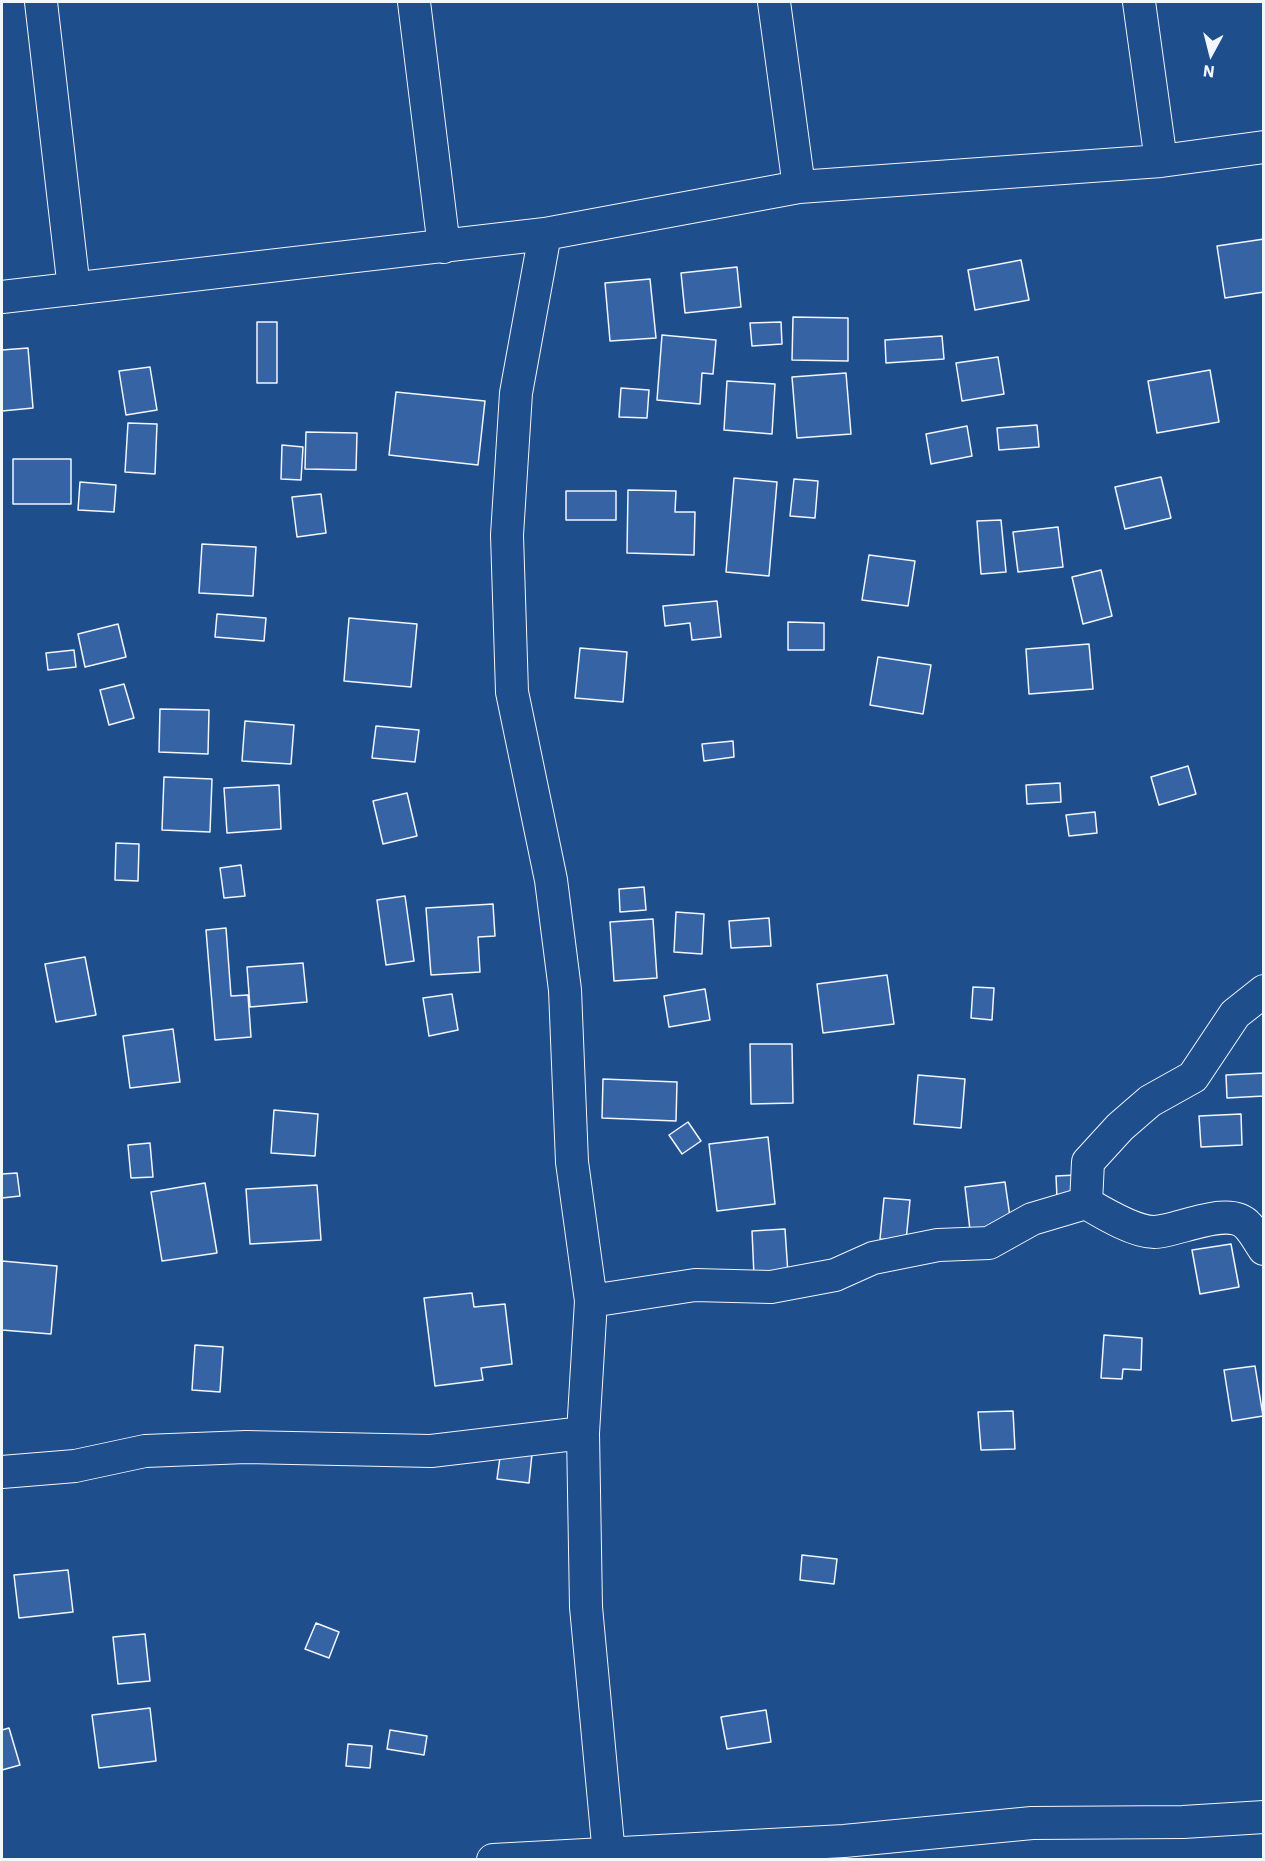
<!DOCTYPE html>
<style>
body{margin:0}
#map{position:relative;width:1265px;height:1861px;overflow:hidden;background:#1f4e8c;font-family:"IBM Plex Sans",sans-serif}
canvas{display:block}
.frame{position:absolute;inset:0;border:3px solid #f2f6ff;pointer-events:none}
.north{position:absolute;left:1181px;top:24px;width:60px;height:60px;-webkit-text-stroke:4px #1f4e8c;paint-order:stroke;rotate:187deg;font-size:16px;font-weight:700;line-height:24px;text-align:center;color:#f2f6ff}
.north::after{content:'';display:block;margin:auto;width:21px;height:27px;background:#f2f6ff;clip-path:polygon(50% 0,100% 100%,50% 72%,0 100%)}
</style>
<div id="map">
<canvas width="1265" height="1861"></canvas>
<div class="frame"></div>
<div class="north">N</div>
</div>
<script>
const ctx = document.querySelector('canvas').getContext('2d');
ctx.lineJoin = 'round';
function fillPath(path, color) { ctx.fillStyle = color; ctx.fill(path, 'evenodd'); }
function strokePath(path, color, width, dash) { ctx.strokeStyle = color; ctx.lineWidth = width; ctx.lineCap = dash ? 'butt' : 'round'; ctx.setLineDash(dash || []); ctx.stroke(path); }
const building = new Path2D(`
 M1264,239V292L1225,298L1217,246Z
 M1021,260L1029,300L975,310L968,270Z
 M737,267L741,307L685,313L681,273Z
 M650,279L656,338L610,341L605,283Z
 M793,317L848,318V361L792,360Z
 M257,322H277V383H257Z
 M781,322L782,344L752,346L750,323Z
 M662,335L716,340L713,374L702,373L700,404L657,400Z
 M942,336L944,359L886,363L885,340Z
 M28,348L33,408L2,411V350Z
 M998,357L1004,394L962,401L956,363Z
 M150,367L157,410L126,415L119,371Z
 M1210,370L1219,422L1157,433L1148,381Z
 M846,373L851,434L797,438L792,377Z
 M727,381L775,384L772,434L724,430Z
 M621,388L649,390L647,418L619,417Z
 M396,392L485,401L478,465L389,455Z
 M128,423L157,424L155,474L125,472Z
 M1037,425L1039,447L999,450L997,428Z
 M967,426L972,456L931,464L926,434Z
 M306,432L357,433L356,470L305,469Z
 M282,445L303,447L301,480L281,479Z
 M13,459H71V504H13Z
 M1161,477L1171,518L1125,529L1115,487Z
 M734,478L777,482L769,576L726,572Z
 M794,479L818,481L815,518L790,516Z
 M80,482L116,485L114,512L78,510Z
 M628,490L676,491L675,512H695L694,555L627,553Z
 M566,491H616V520H566Z
 M321,494L326,533L297,537L292,497Z
 M1001,520L1006,572L981,574L977,521Z
 M1058,527L1063,567L1018,572L1013,532Z
 M202,544L256,547L253,596L199,593Z
 M869,555L915,561L908,606L862,600Z
 M1101,570L1112,616L1083,624L1072,577Z
 M717,601L721,637L692,640L690,623L665,626L663,606Z
 M217,614L266,618L264,641L215,637Z
 M349,618L417,624L411,687L344,681Z
 M788,622L824,623V650H788Z
 M118,624L126,657L85,667L78,634Z
 M1089,644L1093,689L1029,694L1026,649Z
 M580,648L627,652L623,702L575,698Z
 M74,650L76,667L48,670L46,653Z
 M878,657L931,665L923,714L870,705Z
 M124,684L134,718L109,725L100,690Z
 M160,709L209,710L208,754L159,752Z
 M245,721L294,725L291,764L242,761Z
 M376,726L419,730L415,762L372,758Z
 M733,741L734,757L704,761L702,744Z
 M1188,766L1196,794L1159,805L1151,777Z
 M164,777L212,779L210,832L162,830Z
 M1060,783L1061,802L1027,804L1026,785Z
 M279,785L281,829L227,833L224,788Z
 M407,793L417,836L383,844L373,801Z
 M1095,812L1097,833L1069,836L1066,815Z
 M116,843L139,844L138,881L115,880Z
 M241,865L245,896L224,898L220,868Z
 M644,887L646,910L620,912L619,889Z
 M405,896L414,961L386,965L377,900Z
 M493,904L495,936L478,937L480,972L431,975L426,908Z
 M676,912L704,914L702,954L674,952Z
 M769,918L771,946L731,948L729,921Z
 M653,919L657,978L614,981L610,922Z
 M226,928L231,996L248,995L251,1037L215,1040L206,930Z
 M85,957L96,1015L56,1022L45,964Z
 M303,963L307,1002L250,1007L247,967Z
 M887,975L894,1024L823,1033L817,984Z
 M973,987L994,988L992,1020L971,1018Z
 M705,989L710,1020L669,1027L664,996Z
 M452,994L458,1030L429,1036L423,998Z
 M173,1029L180,1082L130,1088L123,1036Z
 M750,1044H792L793,1103L751,1104Z
 M1264,1073V1096L1227,1098L1226,1075Z
 M918,1075L965,1079L961,1128L914,1124Z
 M603,1079L677,1082L676,1121L602,1118Z
 M274,1110L318,1114L315,1156L271,1153Z
 M1241,1114L1242,1145L1201,1147L1199,1116Z
 M688,1122L701,1141L682,1154L669,1135Z
 M768,1137L775,1204L717,1211L709,1144Z
 M150,1143L153,1177L131,1178L128,1145Z
 M17,1173L20,1196L2,1198V1174Z
 M1076,1175L1077,1198H1057L1056,1176Z
 M1005,1182L1011,1224L970,1230L965,1187Z
 M205,1183L217,1253L162,1261L151,1192Z
 M317,1185L321,1240L250,1244L246,1189Z
 M884,1198L910,1200L906,1241L880,1239Z
 M785,1229L788,1274L754,1276L752,1231Z
 M1231,1244L1239,1287L1200,1294L1192,1250Z
 M2,1261L57,1266L51,1334L2,1330Z
 M472,1293L474,1307L505,1304L512,1364L481,1368L483,1380L435,1386L424,1298Z
 M1104,1335L1142,1338L1141,1370L1123,1369L1122,1379L1101,1378Z
 M195,1345L223,1347L220,1392L192,1390Z
 M1255,1366L1263,1416L1232,1421L1224,1370Z
 M1013,1411L1015,1449L981,1450L978,1412Z
 M501,1450L532,1454L529,1483L497,1479Z
 M802,1555L837,1559L834,1584L800,1580Z
 M68,1570L73,1612L19,1618L14,1575Z
 M316,1623L339,1632L329,1658L305,1649Z
 M145,1634L150,1681L118,1684L113,1637Z
 M150,1708L156,1761L99,1768L92,1715Z
 M766,1710L771,1742L727,1749L721,1717Z
 M9,1728L20,1765L2,1770V1730Z
 M390,1730L427,1736L424,1755L387,1749Z
 M348,1744L372,1746L370,1768L346,1766Z`);
fillPath(building, '#3563a3');
strokePath(building, '#f2f6ff', 1.5);
const street = new Path2D(`
 M41,2L74,289
 M414,2L444,247
 M774,2L799,187
 M1139,2L1161,161
 M545,234L516,393L507,535L512,692L551,880L565,990L572,1162L591,1301L583,1433L586,1607L609,1855
 M2,297L545,234L799,187L1161,161L1264,147
 M1086,1203L1088,1162L1120,1127L1150,1101L1193,1077L1235,1014L1264,991
 M591,1301L695,1285L771,1287L835,1275L873,1258L938,1245L989,1243L1032,1219L1086,1203C1103,1213 1134,1232 1154,1232C1177,1232 1229,1204 1248,1226C1254,1232 1259,1242 1264,1249
 M2,1472L75,1466L145,1451L246,1447L431,1451L583,1433
 M493,1860L844,1841L1032,1823L1183,1822L1264,1817`);
strokePath(street, '#f2f6ff', 34);
strokePath(street, '#1f4e8c', 32);
</script>
